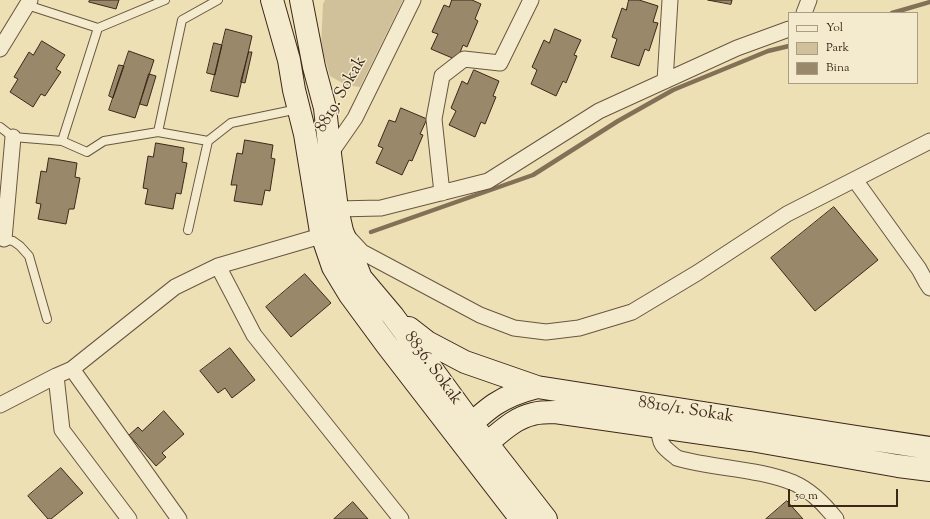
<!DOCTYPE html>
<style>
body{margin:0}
#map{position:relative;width:930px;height:519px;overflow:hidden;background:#eee0b5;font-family:"Sorts Mill Goudy",serif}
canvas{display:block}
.legend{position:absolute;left:788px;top:12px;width:130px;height:72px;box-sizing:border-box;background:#f4ebcf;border:1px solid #aa9d86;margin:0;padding:5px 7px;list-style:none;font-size:12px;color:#3c2819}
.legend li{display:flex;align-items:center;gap:8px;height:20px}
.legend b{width:20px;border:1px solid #aa9d86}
.scale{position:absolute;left:788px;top:489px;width:110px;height:18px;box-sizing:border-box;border:2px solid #3c2819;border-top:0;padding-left:5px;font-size:12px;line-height:14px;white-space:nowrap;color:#3c2819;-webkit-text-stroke:3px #f4ebcf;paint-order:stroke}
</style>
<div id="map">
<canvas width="930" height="519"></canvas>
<ul class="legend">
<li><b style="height:5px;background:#f4ebcf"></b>Yol</li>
<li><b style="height:11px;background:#d0c19a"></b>Park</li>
<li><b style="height:11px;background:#99886a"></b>Bina</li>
</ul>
<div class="scale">50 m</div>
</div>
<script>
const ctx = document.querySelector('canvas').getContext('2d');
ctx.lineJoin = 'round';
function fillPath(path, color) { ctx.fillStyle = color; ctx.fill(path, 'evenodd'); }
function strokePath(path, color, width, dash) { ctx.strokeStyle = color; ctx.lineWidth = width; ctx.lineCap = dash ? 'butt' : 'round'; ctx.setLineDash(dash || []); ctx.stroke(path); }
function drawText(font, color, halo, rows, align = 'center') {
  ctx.font = font + ' "Sorts Mill Goudy",serif'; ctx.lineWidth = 3; ctx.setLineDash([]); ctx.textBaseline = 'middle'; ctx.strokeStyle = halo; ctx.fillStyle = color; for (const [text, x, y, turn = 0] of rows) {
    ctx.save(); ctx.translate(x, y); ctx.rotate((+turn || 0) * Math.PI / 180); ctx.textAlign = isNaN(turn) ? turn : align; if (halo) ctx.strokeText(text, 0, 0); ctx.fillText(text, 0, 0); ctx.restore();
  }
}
fillPath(new Path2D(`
 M325,0H403L360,87L346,85L330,76L321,46L323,4Z`), '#d0c19a');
strokePath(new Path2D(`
 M892,13L930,2
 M371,232L533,175L618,121L673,90L768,51L789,46`), '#827157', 4.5);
const building = new Path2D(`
 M90,0H119L116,9L89,2Z
 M452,0H472L481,4L475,19L478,21L467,47L463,45L457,60L431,49L438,34L432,32L444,5L449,7Z
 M629,0H639L658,6L653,22L658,23L649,51L645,49L639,66L611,57L617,39L612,37L622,8L626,10Z
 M708,0H732L731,4Z
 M226,29L252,36L238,97L211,91Z
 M555,29L581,40L574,55L577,56L566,83L563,81L556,96L531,84L537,70L532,67L544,40L549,43Z
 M42,41L65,55L56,69L61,72L45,96L41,94L33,107L10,92L18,79L14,77L29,52L33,55Z
 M214,43L222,45L215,75L207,73Z
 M129,51L154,60L135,118L109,110Z
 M249,52H252L245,83L241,82Z
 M119,65L124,66L113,98L109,96Z
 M474,70L499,81L493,96L496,97L485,124L481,122L475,137L449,125L456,111L451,108L462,81L467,84Z
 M149,74L156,76L147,106L140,104Z
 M401,108L427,119L420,134L423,135L412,161L409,160L402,175L376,163L383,148L378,146L389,120L395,122Z
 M245,140L273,145L271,158L275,159L270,191L265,190L262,205L234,201L237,185H231L237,153L242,154Z
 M156,143L184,148L182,162L187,163L181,194L176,193L173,209L145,204L148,189L143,188L148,156L153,157Z
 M49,158L77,163L75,177L80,178L74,209H69L66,224L38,219L41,204L36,203L41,171L46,172Z
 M834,207L878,260L815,311L771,258Z
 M305,274L331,303L291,337L266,307Z
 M230,348L255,380L232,398L225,388L218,393L200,371Z
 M164,411L184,434L162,453L166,457L156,466L129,435L138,427L142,431Z
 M61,468L83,493L51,519H48L28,496Z
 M787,501L803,519H766Z
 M353,502L368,519H334Z`);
fillPath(building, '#99886a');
strokePath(building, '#3c2819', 1);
const lane = new Path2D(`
 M27,5L98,28L165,0
 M0,127L13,137L62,141L98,28
 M158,132L182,20L218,0
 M62,141L87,152L104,141L158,132L208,141L231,123L298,109
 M188,230L208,141
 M1,239L13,241L20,246L29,256L47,319`);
const street = new Path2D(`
 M804,13L809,0
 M0,49L30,0
 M665,81L670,0
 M329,157L330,154L355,118L413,0
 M855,180L919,269L926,282L930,288
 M442,193L434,119L442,76L464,59L500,63L531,0
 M328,211L337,209L381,208L488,181L599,111L737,48L789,29
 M349,238L362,252L480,315L514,328L546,332L579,328L632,312L697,273L787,214L930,141
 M4,239L13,137
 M218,266L254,335L401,519
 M72,369L179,519
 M0,405L56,376
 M659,427C659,445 663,447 677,458C715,469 757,468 794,483C810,490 825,505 836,519
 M129,519L62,430L56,376L72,369L175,287L218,266L331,233`);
const secondary = new Path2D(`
 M272,0L289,60L294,90L305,134L321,232L333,267L350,295L386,344L521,519
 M301,0L314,67L325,108L330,154L337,209L342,231L361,278L393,316L472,424L546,519
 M409,328L427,342L465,362L537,387
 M461,434C487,408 501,396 537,387L857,437L930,448
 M476,451C495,439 510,419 533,414C540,412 548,412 555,412L751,440L898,466L930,470`);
strokePath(lane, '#685640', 10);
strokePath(street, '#685640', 17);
strokePath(secondary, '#3c2819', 24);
strokePath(lane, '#f4ebcf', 8);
strokePath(street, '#f4ebcf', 15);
strokePath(secondary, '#f4ebcf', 22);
drawText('17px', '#3c2819', '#f4ebcf', [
 ["8819. Sokak",342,95,-60],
 ["8836. Sokak",432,369,54],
 ["8810/1. Sokak",686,411,9]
]);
</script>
